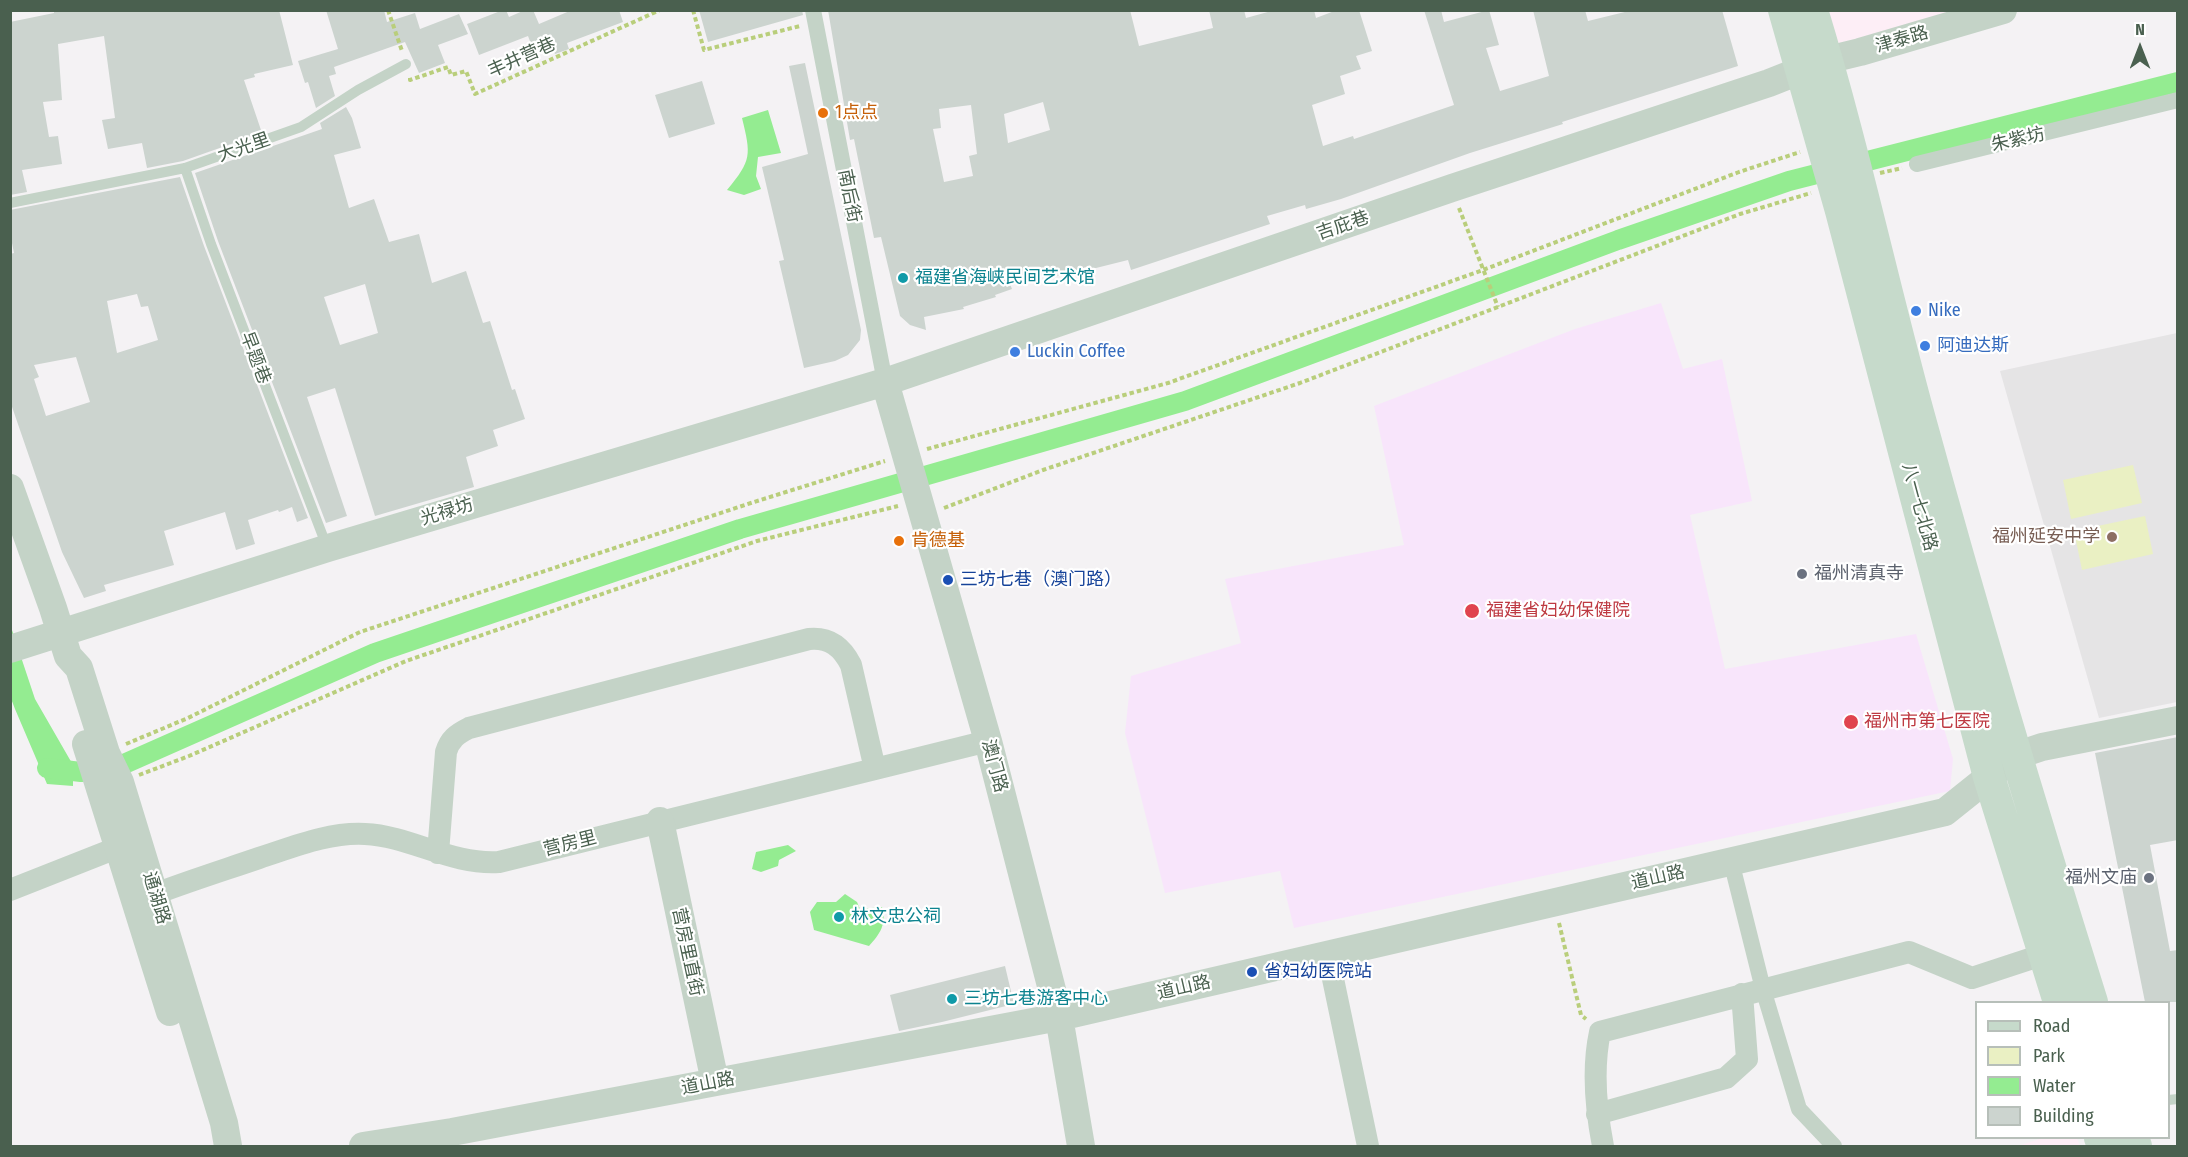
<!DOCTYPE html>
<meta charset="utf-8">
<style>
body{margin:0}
#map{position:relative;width:2188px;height:1157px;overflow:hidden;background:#f4f2f4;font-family:"Fira Sans Condensed",sans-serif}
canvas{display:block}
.frame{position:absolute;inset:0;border:12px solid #4a604f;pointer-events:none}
.legend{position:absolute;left:1975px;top:1001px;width:195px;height:138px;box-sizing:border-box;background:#fff;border:2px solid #b7bfb9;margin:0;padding:8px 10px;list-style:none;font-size:18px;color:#4a604f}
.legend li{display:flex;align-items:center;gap:12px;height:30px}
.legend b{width:30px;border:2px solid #b7bfb9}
.north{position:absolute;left:2110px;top:18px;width:60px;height:60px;-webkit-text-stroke:4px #fff;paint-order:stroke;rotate:0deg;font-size:16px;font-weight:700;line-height:24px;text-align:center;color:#4a604f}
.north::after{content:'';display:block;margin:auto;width:21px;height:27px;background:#4a604f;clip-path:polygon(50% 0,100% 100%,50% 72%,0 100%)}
</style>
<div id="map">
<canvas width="2188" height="1157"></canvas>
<div class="frame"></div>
<ul class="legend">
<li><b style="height:8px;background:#c6dacb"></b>Road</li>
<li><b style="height:16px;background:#eaf0c3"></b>Park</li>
<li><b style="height:16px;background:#94ec91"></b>Water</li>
<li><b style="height:16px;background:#ccd4cf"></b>Building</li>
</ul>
<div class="north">N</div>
</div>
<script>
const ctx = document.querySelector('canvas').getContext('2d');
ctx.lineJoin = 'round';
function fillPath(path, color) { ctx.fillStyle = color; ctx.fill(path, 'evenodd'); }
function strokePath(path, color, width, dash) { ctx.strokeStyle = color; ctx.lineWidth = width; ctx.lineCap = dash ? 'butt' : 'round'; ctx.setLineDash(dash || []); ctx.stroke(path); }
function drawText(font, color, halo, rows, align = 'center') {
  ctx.font = font + ' "Fira Sans Condensed","Noto Sans SC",sans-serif'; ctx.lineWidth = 4.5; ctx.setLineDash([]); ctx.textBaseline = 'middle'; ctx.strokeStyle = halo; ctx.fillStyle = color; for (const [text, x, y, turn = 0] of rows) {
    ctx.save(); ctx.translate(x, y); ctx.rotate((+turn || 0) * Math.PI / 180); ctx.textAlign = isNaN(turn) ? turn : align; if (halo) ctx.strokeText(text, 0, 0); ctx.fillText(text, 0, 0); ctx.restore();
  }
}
fillPath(new Path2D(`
 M1825,10L1962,11L1835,44Z
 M2042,1138H2077L2080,1146H2018Z`), '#fdeef6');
fillPath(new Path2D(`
 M2177,333V702L2099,718L2000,371Z`), '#e5e4e5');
fillPath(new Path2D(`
 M1661,303L1683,369L1722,359L1752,501L1690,515L1725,669L1916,634L1953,759L1950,791L1294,928L1280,871L1165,893L1125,733L1131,676L1241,643L1225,579L1404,545L1374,406L1575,329Z`), '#f8e5fb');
fillPath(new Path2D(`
 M2133,465L2142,503L2071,519L2063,480Z
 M2145,516L2153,554L2082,570L2074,531Z`), '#eaf0c3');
fillPath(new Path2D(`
 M768,110L781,153L758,157L756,176L761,189L744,195L727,190C752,160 751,155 742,118Z
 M10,624L35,699L73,765V786L47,784L15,709L10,696Z
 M788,845L796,851L779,860L778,866L761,872L752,869L756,852Z
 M845,894L857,902L860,909L882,907C887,924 880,934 869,946L814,930L810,912L817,902H836Z`), '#94ec91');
strokePath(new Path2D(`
 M47,768L81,772L115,768L375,653L740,529L1185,401L1618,240L1789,181L2178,82`), '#94ec91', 20);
fillPath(new Path2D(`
 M54,10H279L293,65L254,74L255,77L244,80L262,133L183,161L147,168L142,143L108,149L102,120L115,118L104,36L58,44L62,100L43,102L49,137L58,136L62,164L22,170L27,192L10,195V22L54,13Z
 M326,10H384L387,22L415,13L420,29L459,14L468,34L438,45L445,63L419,73L405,42L334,67L336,74L329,76L335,96L316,108L308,82L305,83L298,61L338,49Z
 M503,10H506L509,17L525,10H533L539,24L572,10H619L623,22L567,43L569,49L555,54L551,45L534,52L528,36L479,55L467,24Z
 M699,10H802L803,15L708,42Z
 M828,10H1130L1139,46L1213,28L1209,10H1244L1246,18L1275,10H1314L1316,18L1337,10H1359L1372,51L1356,56L1361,69L1340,76L1345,94L1312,105L1323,146L1353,136L1354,139L1454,105L1424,10H1441L1444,22L1489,10L1499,45L1486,48L1500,91L1549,76L1533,10H1585L1588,21L1633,10H1722L1738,66L1562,122L1563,124L1470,153L1341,199L1306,209L1305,205L1267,216L1270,224L1131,270L1128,260L1088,270L1087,267L1048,279L1047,274L1010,284L1012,289L995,295L996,297L963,307L964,309L924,317L926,330L910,325L900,316L881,237L874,238L854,139L850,140ZM1043,102L1050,130L1008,143L1004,114ZM971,105L977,154L969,156L973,176L944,182L933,129L941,128L939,109Z
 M805,63L861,330L860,340L848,355L835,361L804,368L779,261L784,260L762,167L808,154L789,66Z
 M702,81L715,124L669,138L655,95Z
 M346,107L352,118L361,148L334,155L349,208L374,199L389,242L419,234L432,283L466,271L483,323L490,321L512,390L515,389L525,419L493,430L498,446L466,457L474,487L375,516L335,388L307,397L347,516L326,523L218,241L195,173L322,129L320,123ZM365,284L378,333L340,345L324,297Z
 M180,177L204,246L308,518L297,522L292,507L279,512L278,510L248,520L255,544L236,550L225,512L164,531L174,565L104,585L106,591L84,598L62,552L10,401V254L14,253L10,233V210ZM137,294L141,307L148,306L158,340L117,353L107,301ZM76,357L90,402L46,416L34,379L39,377L34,365Z
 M2178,737V840L2150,845L2170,951L2178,950V1002H2145L2095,753Z
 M1005,966L1014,1004L942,1022L899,1031L890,995Z`), '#ccd4cf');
strokePath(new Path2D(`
 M388,10L402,51
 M693,10L704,50L800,26
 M410,78V80L448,67L451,75L466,71L475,94L660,10
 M1880,173L1902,168
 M1459,208L1498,307
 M927,449L1168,383L1483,270L1739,172L1800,152
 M944,508L1043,470L1300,383L1740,214L1811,193
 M126,744L188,718L360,632L754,502L885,461
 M139,775L189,756L406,661L757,541L898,506
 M1559,923L1581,1015L1586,1019`), '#b9ce7b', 4, [4.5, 3]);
strokePath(new Path2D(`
 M185,168L211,244L327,547
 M10,203L185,168L301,127L358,90L406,64
 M2168,1100L2178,1099`), '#c4d3c7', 10);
strokePath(new Path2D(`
 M813,10L885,382
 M1917,164L2178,100
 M1731,861L1763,989L1799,1109L1834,1146`), '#c4d3c7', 16);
strokePath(new Path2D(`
 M438,853L446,752C450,739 457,734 469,728L809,639C830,637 842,647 851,665L875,769
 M10,890L119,847
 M155,894C189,881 224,870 259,858C293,847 329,832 365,834C411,836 450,865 499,862L988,741
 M1328,955L1368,1146
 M1597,1114L1726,1078L1747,1059L1742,994
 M1603,1146C1596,1110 1592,1069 1600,1032L1909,952L1972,978L2045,954`), '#c4d3c7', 22);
strokePath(new Path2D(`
 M885,382L988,741L1059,1017L1081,1146
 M10,488L53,608L68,656L79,668L106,753L120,782L224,1123L228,1146
 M10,649L328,548L885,382L1452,188L1769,83L1827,60L1860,52L2003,10
 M86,744L170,1012
 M660,821L715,1082
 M363,1146L452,1132L1059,1017L1945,812L2015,756L2042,747L2178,720`), '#c4d3c7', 28);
strokePath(new Path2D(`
 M1784,10L1841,211L1989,777L2059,1002
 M1812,10C1853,144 1882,281 1919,416C1973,613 2031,808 2092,1002
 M2100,1138L2103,1146
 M2133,1138L2136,1146`), '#c6dacb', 32);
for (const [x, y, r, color] of [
 [823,113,6,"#e8710a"],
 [903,278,6,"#0f9aa8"],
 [1916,311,6,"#3f7fe0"],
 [1925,346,6,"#3f7fe0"],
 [1015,352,6,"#3f7fe0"],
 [2112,537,6,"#8d6e63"],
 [899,541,6,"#e8710a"],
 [1802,574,6,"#6b7280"],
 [948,580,6,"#1a4fb4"],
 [1472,611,8,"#e0444e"],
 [1851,722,8,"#e0444e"],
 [2149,878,6,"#6b7280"],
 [839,917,6,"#0f9aa8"],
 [1252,972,6,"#1a4fb4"],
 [952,999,6,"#0f9aa8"]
]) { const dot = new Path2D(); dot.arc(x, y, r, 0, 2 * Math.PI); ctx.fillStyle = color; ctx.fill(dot); strokePath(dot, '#fff', 2); }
drawText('18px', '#4a604f', '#fff', [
 ["津泰路",1902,40,-16],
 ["丰井营巷",522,58,-24],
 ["朱紫坊",2018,140,-13],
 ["大光里",244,148,-19],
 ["南后街",849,196,79],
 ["吉庇巷",1343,226,-19],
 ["早题巷",255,358,69],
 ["八一七北路",1919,507,75],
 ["光禄坊",447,512,-17],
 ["澳门路",994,766,75],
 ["营房里",570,844,-14],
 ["道山路",1658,878,-13],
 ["通湖路",156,898,73],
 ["营房里直街",687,952,78],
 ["道山路",1184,988,-13],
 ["道山路",708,1084,-11]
]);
drawText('18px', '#c56008', '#fff', [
 ["1点点",835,113],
 ["肯德基",911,541]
], 'left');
drawText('18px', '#0d838f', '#fff', [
 ["福建省海峡民间艺术馆",915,278],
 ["林文忠公祠",851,917],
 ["三坊七巷游客中心",964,999]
], 'left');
drawText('18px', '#366cbe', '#fff', [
 ["Nike",1928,311],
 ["阿迪达斯",1937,346],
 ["Luckin Coffee",1027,352]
], 'left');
drawText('18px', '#785e54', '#fff', [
 ["福州延安中学",2100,537]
], 'right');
drawText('18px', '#5b616d', '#fff', [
 ["福州清真寺",1814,574],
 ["福州文庙",2137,878,"right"]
], 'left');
drawText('18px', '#164399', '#fff', [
 ["三坊七巷（澳门路）",960,580],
 ["省妇幼医院站",1264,972]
], 'left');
drawText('18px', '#be3a42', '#fff', [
 ["福建省妇幼保健院",1486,611],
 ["福州市第七医院",1864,722]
], 'left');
</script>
